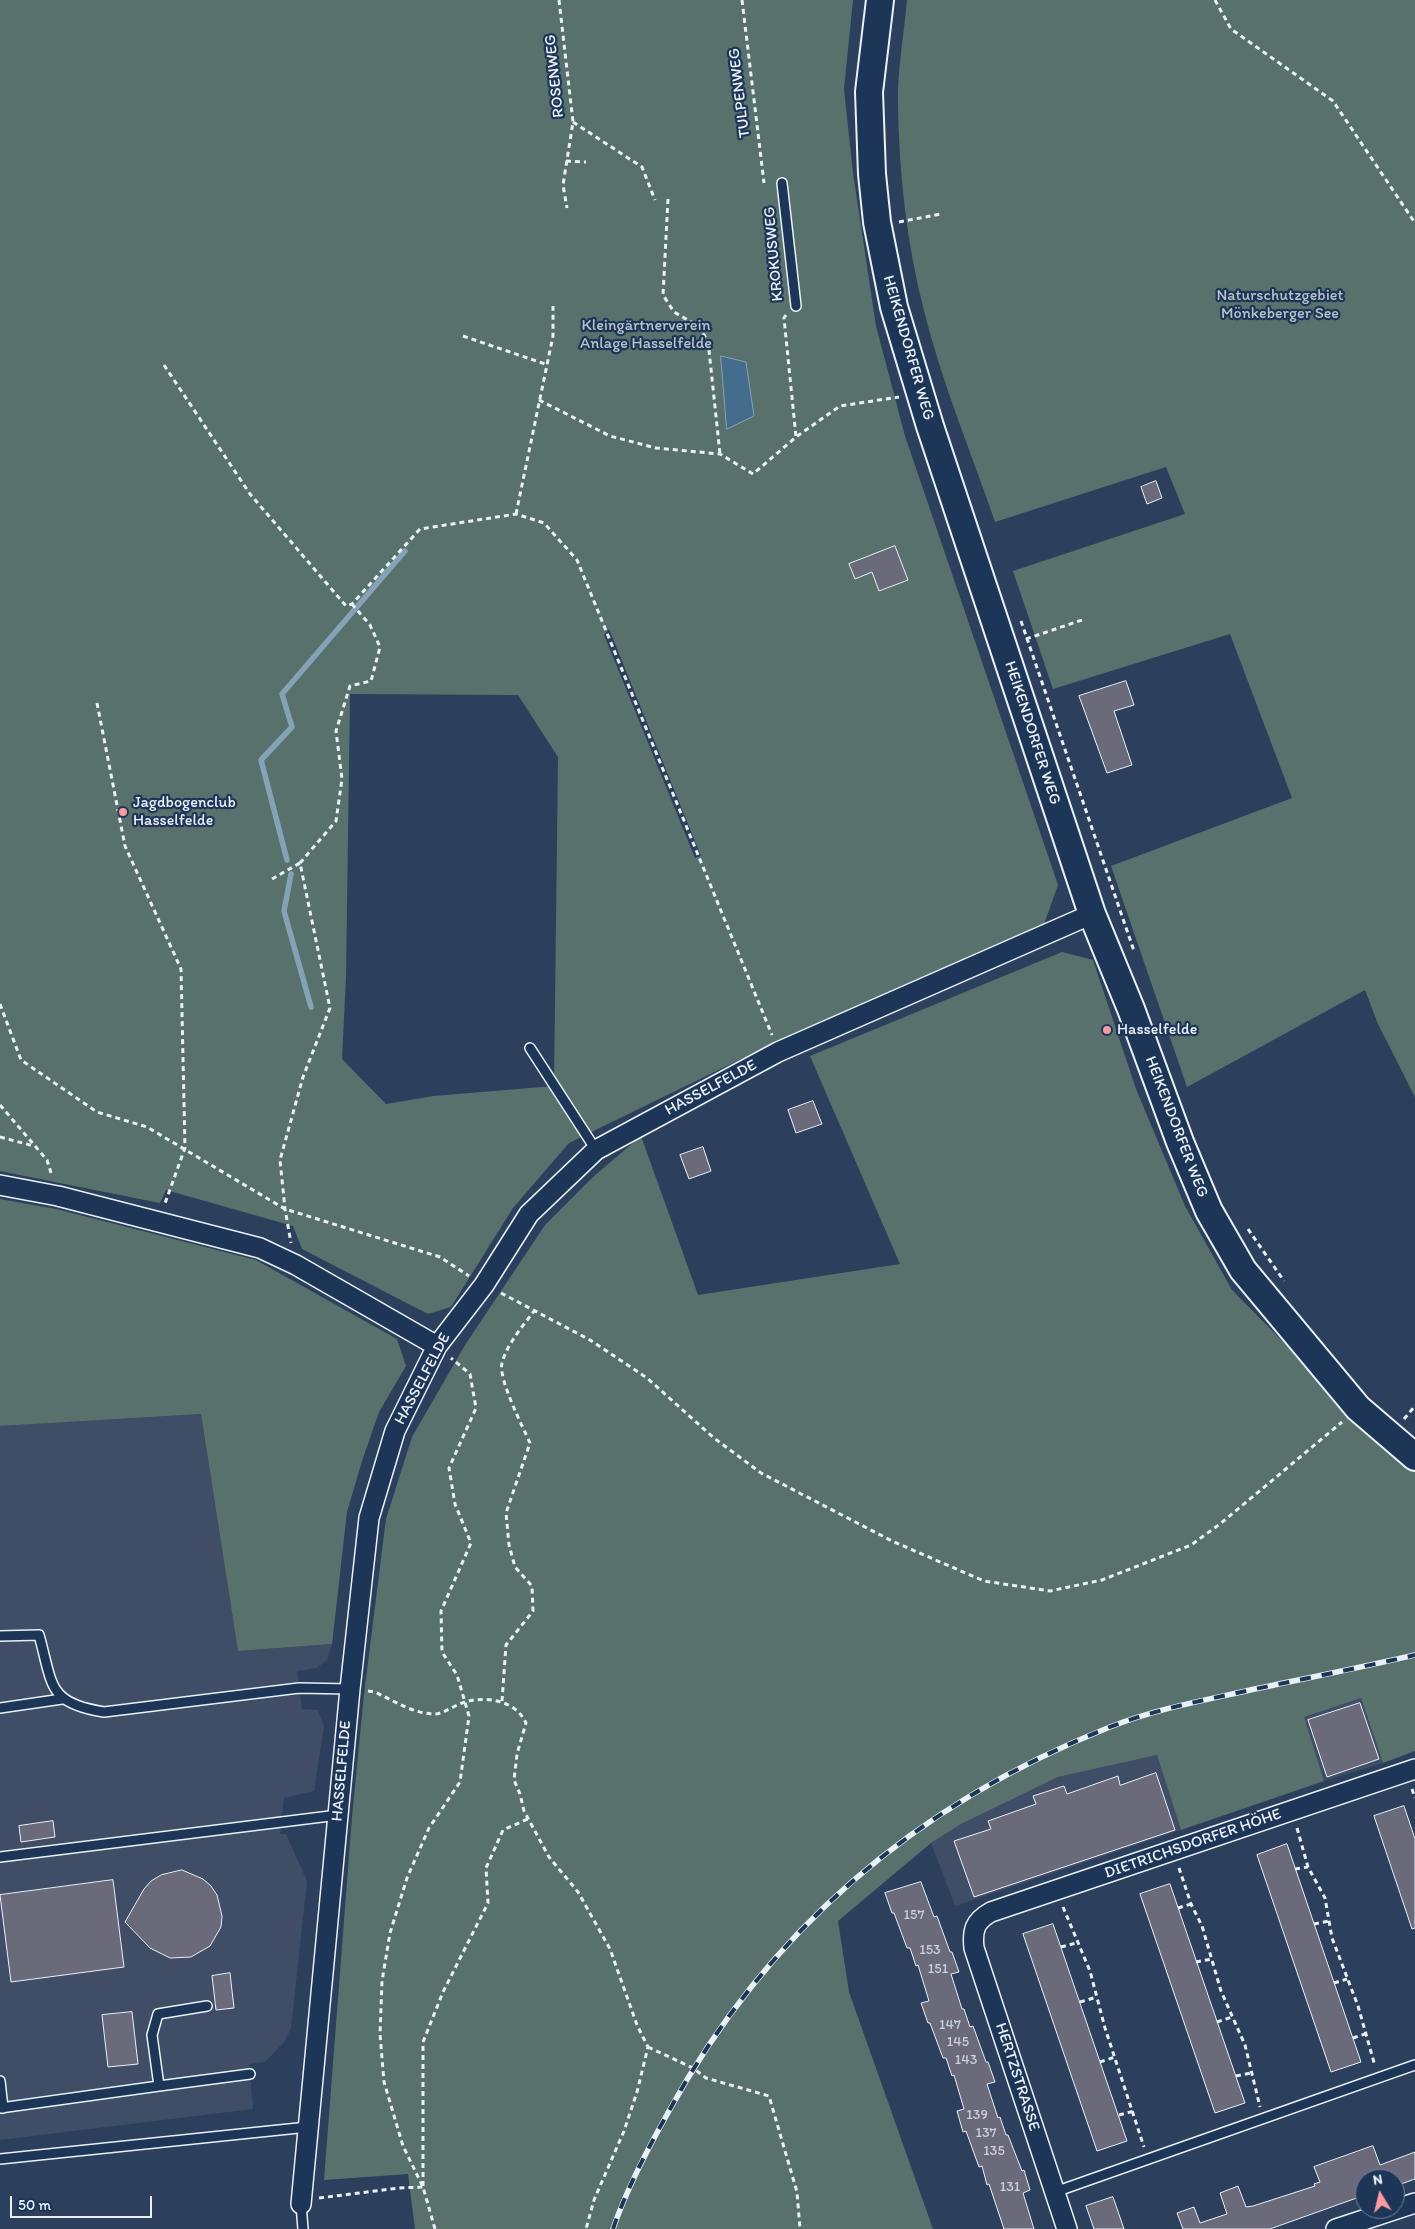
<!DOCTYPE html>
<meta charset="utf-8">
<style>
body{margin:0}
#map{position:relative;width:1415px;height:2229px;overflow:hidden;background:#2c405e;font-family:Itim,sans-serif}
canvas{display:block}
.north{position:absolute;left:1355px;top:2169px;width:50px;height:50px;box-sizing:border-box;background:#1d3557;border:1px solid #6e8097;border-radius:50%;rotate:351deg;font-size:14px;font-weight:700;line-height:20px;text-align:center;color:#e8f1f8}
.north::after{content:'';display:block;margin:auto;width:18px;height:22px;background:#ff9aa2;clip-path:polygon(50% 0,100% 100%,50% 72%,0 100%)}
.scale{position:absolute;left:10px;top:2196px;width:142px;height:22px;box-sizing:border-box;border:2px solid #e8f1f8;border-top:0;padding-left:6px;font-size:15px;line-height:18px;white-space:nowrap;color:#e8f1f8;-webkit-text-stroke:4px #1d3557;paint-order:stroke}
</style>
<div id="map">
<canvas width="1415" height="2229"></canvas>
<div class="north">N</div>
<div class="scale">50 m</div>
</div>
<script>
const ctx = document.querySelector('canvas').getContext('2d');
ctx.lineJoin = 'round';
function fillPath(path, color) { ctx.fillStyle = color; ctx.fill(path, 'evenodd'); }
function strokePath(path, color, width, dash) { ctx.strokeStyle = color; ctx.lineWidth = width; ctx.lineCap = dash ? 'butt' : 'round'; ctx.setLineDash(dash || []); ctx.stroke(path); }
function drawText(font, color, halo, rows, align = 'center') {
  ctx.font = font + ' Itim,sans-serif'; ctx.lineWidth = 4.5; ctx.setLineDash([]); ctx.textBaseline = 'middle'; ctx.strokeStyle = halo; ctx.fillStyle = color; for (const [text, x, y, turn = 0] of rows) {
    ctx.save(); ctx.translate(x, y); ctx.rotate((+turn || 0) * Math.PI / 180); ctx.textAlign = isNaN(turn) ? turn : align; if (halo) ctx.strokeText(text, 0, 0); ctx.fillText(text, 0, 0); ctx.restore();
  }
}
fillPath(new Path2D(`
 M201,1414L238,1651L332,1644L327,1660L317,1668L297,1671L302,1709L318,1710L324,1726L314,1791L284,1798L280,1834H286L307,1881L291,2028L285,2041L265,2062L249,2064L253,2109L0,2140V1426Z
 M1361,1698L1383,1763L1324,1781L1303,1717Z
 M1157,1755L1181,1830L955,1906L931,1843L961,1824L1058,1777Z`), '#3f4d66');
fillPath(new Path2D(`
 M0,0H853L844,89L853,173L876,326L905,436L1058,885L1044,924L786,1037L569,1143L513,1208L451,1307L428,1314L302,1249L293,1226L166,1190L160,1203L0,1171ZM609,629L701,856L695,858L604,635ZM350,694L518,695L558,757L554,1086L434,1096L386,1104L342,1059L346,977Z
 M907,0H1415V1097L1378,1024L1365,990L1187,1087L1111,866L1292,798L1230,634L1053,689L1013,571L1185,514L1166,467L995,522C971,452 942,383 924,311C907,244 899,175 898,105C897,71 904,35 907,0Z
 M1062,952L1093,960L1136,1089L1185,1206L1232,1290L1381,1441L1415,1469V1751L1383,1763L1361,1698L1304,1717L1324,1781L1181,1830L1157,1755L1058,1777L961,1824L931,1843L838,1921L849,1992L933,2229H415L408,2174L324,2180L352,1817L364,1694L386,1519L412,1437L465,1345L545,1225L593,1177L641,1136L698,1295L900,1264L810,1056Z
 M0,1199L56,1209L256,1260L397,1339L406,1366L379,1412L362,1461L347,1512L332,1644L238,1651L201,1414L0,1426Z`), '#58716d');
const water = new Path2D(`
 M721,356L746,362L754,416L727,429Z`);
fillPath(water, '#436d8a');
strokePath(water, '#85a2b6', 1);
strokePath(new Path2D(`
 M287,860L261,760L292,727L282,694L405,551
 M291,874L284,911L311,1007`), '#85a2b6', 5.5);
const building = new Path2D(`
 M1156,481L1162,498L1147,504L1141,487Z
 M895,546L908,580L879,591L872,572L855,579L849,564Z
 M1126,681L1134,705L1114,711L1132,765L1107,773L1079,696Z
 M813,1101L822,1124L796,1133L788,1110Z
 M703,1147L711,1171L689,1179L680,1155Z
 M1360,1703L1379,1759L1327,1777L1308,1720Z
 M1156,1773L1175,1830L974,1897L954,1841L991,1829L988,1821L1036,1804L1033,1796L1064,1786L1067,1794L1118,1776L1120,1785Z
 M1404,1806L1415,1839V1928L1412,1929L1374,1816Z
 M53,1821L55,1837L21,1842L19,1826Z
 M1287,1844L1361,2062L1331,2072L1257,1855Z
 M182,1870L203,1879L211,1886L217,1895L222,1916L221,1927L210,1946L191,1957L170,1958L150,1948L125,1922L144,1889L151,1881L161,1875Z
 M113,1880L124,1967L11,1982L0,1895Z
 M921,1882L934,1917L937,1916L950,1952H952L959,1972L951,1974L962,2009H964L970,2027L973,2026L986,2062H988L995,2082L987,2084L998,2118L1000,2117L1006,2135H1008L1022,2171L1024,2170L1030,2190L1023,2193L1034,2229H1004L989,2184L987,2185L982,2166L979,2167L966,2131L963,2132L957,2111L964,2109L954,2075L952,2076L946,2058H943L930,2023H928L921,2003L929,2001L918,1965L916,1966L910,1948H907L894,1913H892L885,1893Z
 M1170,1884L1245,2103L1215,2113L1140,1894Z
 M1053,1924L1127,2141L1097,2151L1023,1934Z
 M230,1973L234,2008L216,2010L212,1976Z
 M132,2012L138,2064L108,2067L102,2015Z
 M1373,2146L1380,2165L1415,2152V2179L1401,2184V2181L1395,2183V2179H1365V2195L1270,2229H1183L1177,2213L1194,2207L1200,2223L1227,2214L1220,2193L1238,2186L1246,2207L1253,2206L1315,2186L1314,2184L1320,2182L1314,2167Z
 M1113,2197L1124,2229H1094L1086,2206Z`);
fillPath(building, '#6a6a7a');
strokePath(building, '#e8f1f8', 1);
const lane = new Path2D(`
 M782,183L796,306
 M530,1048L596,1150
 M0,1636L39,1635C53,1685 47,1703 104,1712L299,1688L350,1689
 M0,1708L62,1699
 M0,1857L338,1815
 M0,2081L3,2108
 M159,2086L250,2074
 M0,2108L159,2086L152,2035L158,2014L207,2006
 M0,2159L308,2127
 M1055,2192L1415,2065
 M301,2204L303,2229`);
const street = new Path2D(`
 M0,1185L58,1196L260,1248L296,1265L437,1346
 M301,2204L350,1689L369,1518L395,1431L437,1346L484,1285L529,1214L596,1150L778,1052L1092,914
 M1067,2229L974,1948C972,1930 975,1921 991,1912L1415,1769
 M1336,2229L1415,2203`);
const secondary = new Path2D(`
 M880,0L869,92L872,174L877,222L894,307L930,426L1092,914L1131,1009L1180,1142L1209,1211L1243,1270L1358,1408L1415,1457`);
strokePath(lane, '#e8f1f8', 12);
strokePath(street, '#e8f1f8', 22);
strokePath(secondary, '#e8f1f8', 30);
strokePath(new Path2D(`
 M559,0L573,122L563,185L567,208
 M742,0L764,183
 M1215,0L1231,29L1333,101L1415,223
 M573,122L642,167L655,200
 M566,161L586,162
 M668,199L663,295L674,312L698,326L708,341L720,454
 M899,222L941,214
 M786,315L784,318L796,437
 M463,336L548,365
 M164,365L250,494L346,606L352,604L420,529L516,514L544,523L577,560L772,1035
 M539,400L610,436L656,448L720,454L753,474L796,437L840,406L899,397
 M516,514L553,336V306
 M1021,621L1134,951
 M1026,639L1085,619
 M97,703L125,846L181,969L185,1148L164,1206
 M300,863L336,821L342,779L336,731L350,686L371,681L380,647L370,625L352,604
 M272,879L300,863L330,1008L303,1077L280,1160L285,1209L291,1243
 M0,1004L21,1060L97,1112L147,1127L285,1209L440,1257L469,1276
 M0,1105L47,1160L52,1176
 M0,1137L34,1146
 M1248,1229L1284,1281
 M501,1293L590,1340L647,1378L714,1438L761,1473L892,1541L984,1581L1050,1591L1102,1580L1191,1545L1220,1524L1342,1422
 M1404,1419L1415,1406
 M368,1691L375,1692C394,1701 412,1713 433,1714C442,1715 453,1706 462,1703C484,1695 516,1700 526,1723L517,1754L514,1780L520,1794L524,1811L549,1857L578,1892L610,1949L637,2025L648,2047L637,2092L624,2131L594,2200L586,2229
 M502,1701L506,1645L533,1611L532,1586L515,1567L509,1545L506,1513L530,1443C523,1427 498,1379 502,1363C507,1344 523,1326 534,1311
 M1412,1789L1415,1798
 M1297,1828L1308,1867L1325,1898L1332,1938L1358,2006L1375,2066
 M1179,1868L1191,1904L1202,1926L1221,1991L1245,2045L1260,2107
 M1295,1869L1308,1867
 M1063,1907L1090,1971L1105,2028L1144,2147
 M1178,1908L1191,1904
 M1314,1924L1329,1921
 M1061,1947L1076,1943
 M1196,1962L1212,1959
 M1334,1983L1347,1979
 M1080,2002L1097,1997
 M1217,2022L1232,2017
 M1353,2038L1365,2034
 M648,2047L693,2068L706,2078L769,2096L797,2192L800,2229
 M1100,2062L1115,2057
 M1236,2076L1251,2073
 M1119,2115L1134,2111
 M423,2186V2042L443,1992L488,1903L486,1868L503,1830L528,1819
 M319,2198L399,2188L423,2187
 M435,2229L423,2187L403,2146L384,2082L380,2034L382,1981L390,1933L407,1878L429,1828L460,1782L469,1716L457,1675L442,1652L441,1611L471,1543L455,1504L449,1468L476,1408L470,1374L451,1358`), '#e8f1f8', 3, [5, 4]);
strokePath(lane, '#1d3557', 9);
strokePath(street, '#1d3557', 19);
strokePath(secondary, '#1d3557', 26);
const rail = new Path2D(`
 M613,2229C627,2188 648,2148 669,2111C768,1930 918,1803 1110,1727C1153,1710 1200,1701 1246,1691C1302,1679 1359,1668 1415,1655`);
strokePath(rail, '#e8f1f8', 5.5);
strokePath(rail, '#1d3557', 4, [11]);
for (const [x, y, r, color] of [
 [123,812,5,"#ff9aa2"],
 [1107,1030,5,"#ff9aa2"]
]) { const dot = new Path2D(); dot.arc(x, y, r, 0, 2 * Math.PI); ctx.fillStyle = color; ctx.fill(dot); strokePath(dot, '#1d3557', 2); }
drawText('14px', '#c8cfd8', null, [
 ["157",914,1915],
 ["153",930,1950],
 ["151",938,1969],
 ["147",950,2025],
 ["145",958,2042],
 ["143",966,2060],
 ["139",977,2115],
 ["137",986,2133],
 ["135",994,2151],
 ["131",1010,2187]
]);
drawText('16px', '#e8f1f8', '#1d3557', [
 ["ROSENWEG",555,76,-96],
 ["TULPENWEG",740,93,-97],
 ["KROKUSWEG",774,254,-95],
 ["HEIKENDORFER WEG",908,348,74],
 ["HEIKENDORFER WEG",1032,733,72],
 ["HASSELFELDE",711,1088,-28],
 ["HEIKENDORFER WEG",1176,1127,69],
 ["HASSELFELDE",423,1379,-62],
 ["HASSELFELDE",342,1771,-85],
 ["DIETRICHSDORFER HÖHE",1193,1844,-19],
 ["HERTZSTRASSE",1017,2077,72]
]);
drawText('16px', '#b6c4c7', '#1d3557', [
 ["Naturschutzgebiet",1280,296],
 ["Mönkeberger See",1280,314],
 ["Kleingärtnerverein",646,326],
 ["Anlage Hasselfelde",646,344]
]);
drawText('16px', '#e8f1f8', '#1d3557', [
 ["Jagdbogenclub",133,803],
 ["Hasselfelde",133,821],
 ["Hasselfelde",1117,1030]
], 'left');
</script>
